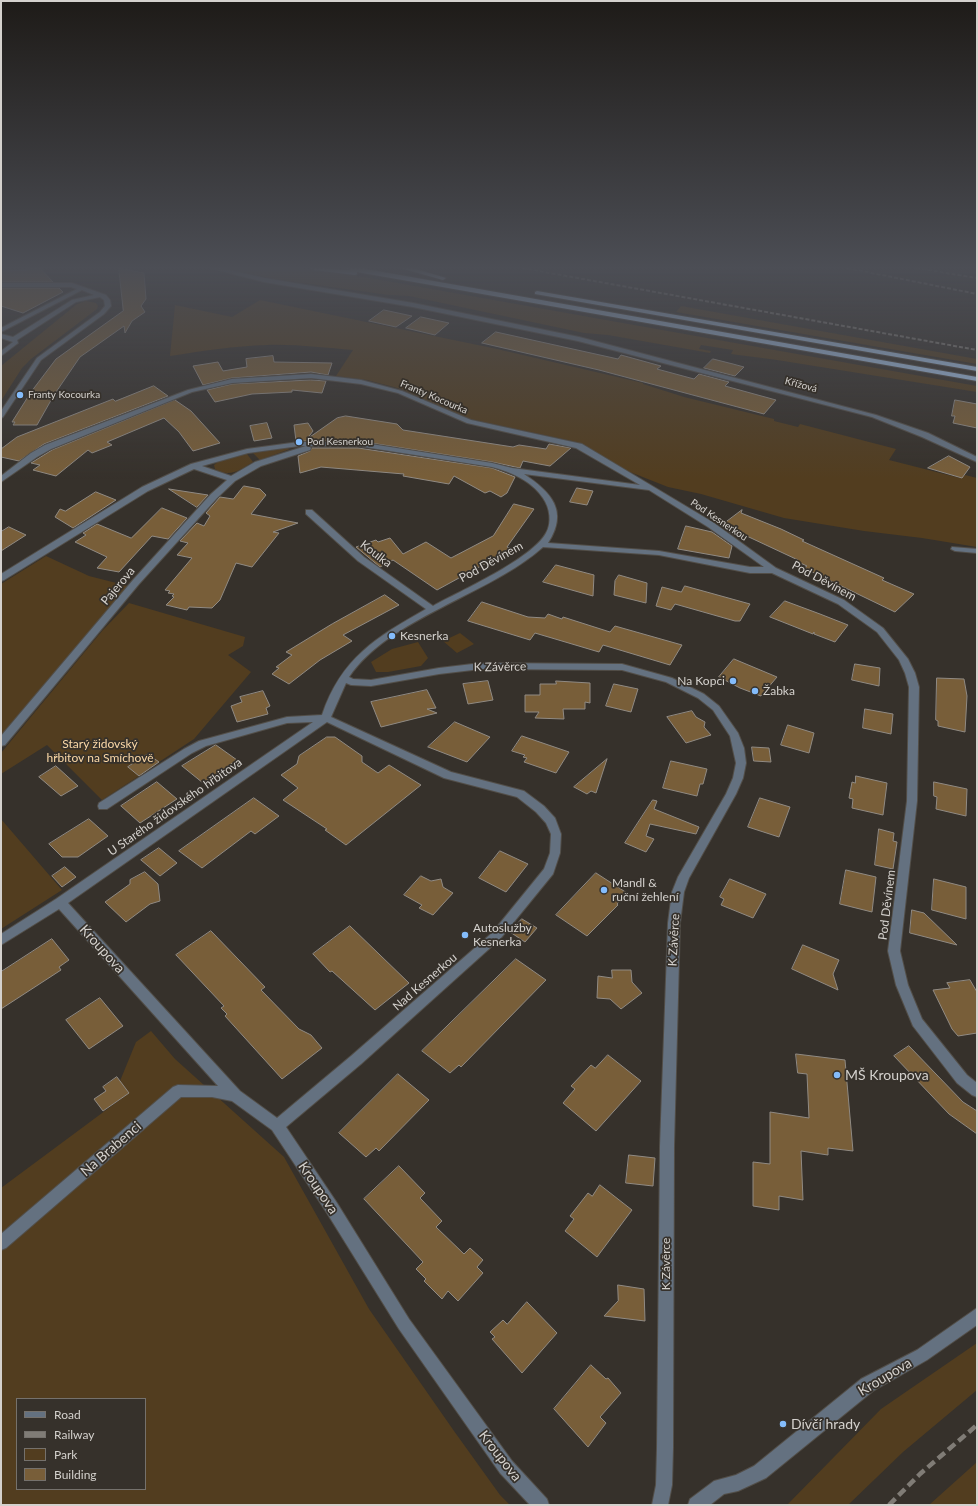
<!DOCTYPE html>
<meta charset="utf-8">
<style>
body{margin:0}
#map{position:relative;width:978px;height:1506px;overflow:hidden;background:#36312b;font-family:Lato,sans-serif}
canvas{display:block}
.frame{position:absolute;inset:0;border:2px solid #d4d1cd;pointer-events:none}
.legend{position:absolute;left:16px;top:1398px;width:130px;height:92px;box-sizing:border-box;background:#36312b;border:1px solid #75716c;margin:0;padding:5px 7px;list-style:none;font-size:12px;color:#d4d1cd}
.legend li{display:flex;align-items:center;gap:8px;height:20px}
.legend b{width:20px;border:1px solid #75716c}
</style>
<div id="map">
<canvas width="978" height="1506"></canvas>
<div class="frame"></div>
<ul class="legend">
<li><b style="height:5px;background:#647180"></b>Road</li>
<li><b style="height:5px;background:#807c76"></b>Railway</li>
<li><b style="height:11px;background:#523d1f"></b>Park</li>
<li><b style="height:11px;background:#785e39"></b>Building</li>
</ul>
</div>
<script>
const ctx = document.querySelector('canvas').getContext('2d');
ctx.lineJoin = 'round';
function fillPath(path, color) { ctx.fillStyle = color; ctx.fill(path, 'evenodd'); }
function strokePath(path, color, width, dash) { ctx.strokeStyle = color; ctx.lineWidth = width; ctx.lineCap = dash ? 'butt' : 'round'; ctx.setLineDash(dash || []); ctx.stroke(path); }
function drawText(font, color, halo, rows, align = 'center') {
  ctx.font = font + ' Lato,sans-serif'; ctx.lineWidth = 3.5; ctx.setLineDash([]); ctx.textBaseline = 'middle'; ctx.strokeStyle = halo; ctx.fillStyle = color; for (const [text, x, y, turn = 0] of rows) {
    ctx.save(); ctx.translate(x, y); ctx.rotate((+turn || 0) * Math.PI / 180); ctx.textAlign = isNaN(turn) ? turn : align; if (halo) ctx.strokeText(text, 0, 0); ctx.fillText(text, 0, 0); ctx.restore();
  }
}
fillPath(new Path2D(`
 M224,268H301L370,278L977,386V392L777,360L731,354L733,350L701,345L699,349L711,351L710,353L608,335L584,333L409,296L389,295L273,279Z
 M260,300L497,349L643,383V384L684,397L774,419V421L798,427L800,424L896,449L889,460L960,478L965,475L977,478V547L922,538L864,531L784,518L701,494L668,487L625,470L577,442L470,419L401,389L367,380L336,376L353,350C325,348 296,344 267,345C235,346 202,351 170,356L175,305L232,317Z
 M86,301L96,303L98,306L97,309L31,359L22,368L1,401V366L77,304Z
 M681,306L977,359V364L676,312Z
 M287,448L290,449L260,460L253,453Z
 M247,454L253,462C240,470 230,478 215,469L214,465L218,462Z
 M46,556L89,576L128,586L1,735V584Z
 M129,603L245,637L243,646L228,655L251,672L194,739L159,762L148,754L128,767L139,776L102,800L47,745L1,774V753L102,631Z
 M460,633L474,644L457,653L443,641Z
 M418,642L428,658L421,666L388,672H376L371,662L392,649Z
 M1,819L62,890L1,929Z
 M151,1031L175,1059L284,1157L369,1309L454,1431L500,1495L510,1505H1V1188L129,1093L120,1081L136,1042ZM17,1399H145V1489H17Z
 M977,1343V1390L903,1452L848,1505H787L881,1409Z
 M977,1462V1505H929Z`), '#523d1f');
const building = new Path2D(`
 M30,268H40L53,282H1V271L27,270Z
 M119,268L144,273L146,299L141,306L145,312L132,321L125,333L124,326L80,357L54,395L37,425H13L15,422H12L31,392L56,359L123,311Z
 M1,288H59L63,292L23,313L1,306Z
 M384,310L412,316L396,327L369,321Z
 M421,317L449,323L435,335L406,328Z
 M496,332L618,359L621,355L661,366L657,369L694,379L699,374L729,382L725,386L776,400L764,414L599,370L482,343Z
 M273,356L274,362L332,363L328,375L311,372L232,378L203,385L193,366L218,362L223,371L247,367L246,359Z
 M713,359L733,364L744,367L735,376L704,368Z
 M311,380L326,381L322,393L292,390V392L252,394L215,402L207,390L232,384Z
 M154,386L168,396L44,444L19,461L1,457V449L17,437L113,399L115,401Z
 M175,400L191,411L220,443L193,451L179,432L164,418L107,442L112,445L92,453L88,450L56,476L33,470L40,465L31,463L52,450Z
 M955,400L977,404V428L953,423L955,416H952Z
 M346,416L397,424L403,430L513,447L519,445L546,449L549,444L571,448L550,466L523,461L520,468L492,462L358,441H296L294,425L308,423L313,431L307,439L337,418Z
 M267,423L272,438L254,441L250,426Z
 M312,448H358L492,468L515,477L507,493L501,497L490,491L485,493L454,476L449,484L403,476L404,474L321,467L300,473L298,456L310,451Z
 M949,456L970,467L962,478L928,468Z
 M244,486L260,489L266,495L251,514L298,523L273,532L279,533L252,567L236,563L220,600L212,608L189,607L187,610L166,605L174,597L172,596L174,594L168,593L170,591L165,590L192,558L177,555L188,543L180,541L197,523L204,526L210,516L206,513L220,497L233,499Z
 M577,488L593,491L587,505L570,502Z
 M169,489L208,495L197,507Z
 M96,492L116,500L73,528L55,517L60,509L65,511Z
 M514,504L534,509L507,547L512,549L437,590L393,560L380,567L356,547L376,540L378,542L390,538L403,554L426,542L451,558L493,536Z
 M162,508L187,518L168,539L152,536L119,572L97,568L107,557L75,542L86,535L83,533L97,524L131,538Z
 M742,510L741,513L781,529L804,540L802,541L884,578L882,580L914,594L895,612L804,568L807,566L796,561L798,560L736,531L735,536L721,526Z
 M686,526L712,532L732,546L729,558L678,549Z
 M9,527L26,535L1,551V532Z
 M556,565L594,575L593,596L543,582Z
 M619,575L647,583L646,603L614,595L615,581Z
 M685,586L750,604L740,621H735L675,604L671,610L656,606L662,587L681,592Z
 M385,595L399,605L343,635L352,641L320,660L289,684L272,674L279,668L276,667L292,655L286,652L332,624Z
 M785,601L820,614L848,625L835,642L814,634V632L813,634L770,617Z
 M482,602L528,617L545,618L548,614L562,619L563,617L610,632L615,626L682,645L670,665L603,645L599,652L535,633L530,640L468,621Z
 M734,659L777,677L761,696L740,688L719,677Z
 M855,664L880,668L879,686L852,680Z
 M937,678L964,679L967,696L965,732L938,726V721L936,720Z
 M488,681L493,700L468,704L463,684Z
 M556,681L590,683V703L585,702V709H563L564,719L535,718L539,712H525V695H540V684H556Z
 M614,684L638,689L631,712L606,706Z
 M427,690L436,708L427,709L437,713L381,727L371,702Z
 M263,691L270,706L266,708L268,714L237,722L231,706L242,702L240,697Z
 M865,709L893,714L891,734L863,728Z
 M692,711L696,717L705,722L704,727L711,735L686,743L667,717Z
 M455,722L490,737L467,762L428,747Z
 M788,725L814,733L809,753L781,745Z
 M522,736L569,752L556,773L524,762L527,758L523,757L525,755L512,751Z
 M327,737H335L362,756V762L378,773L389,765L421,785L346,845L325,830L327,829L283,800L298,788L281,775L297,764L299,756Z
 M216,745L237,760L203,783L182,766Z
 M752,747L769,748L771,762L754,761Z
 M148,754L159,762L139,776L128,767Z
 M607,759L596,793L591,791L587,794L574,787Z
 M671,761L707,769L703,784H700L697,796L663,788Z
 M56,766L78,786L61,796L39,777Z
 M856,776L887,783L883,815L852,808L853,799L849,798L852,782L855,783Z
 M157,782L177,799L140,823L121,806Z
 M934,782L967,789L966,816L936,809L937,797L934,796Z
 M254,798L279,816L255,834L251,831L202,868L179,851Z
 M760,798L790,807L779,837L748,827Z
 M653,800L657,801L654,809L699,827L696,834L650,824L646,836L654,839L646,852L625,843Z
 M89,819L108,836L78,857H62L49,844Z
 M879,829L894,833L893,841L897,842L893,869L875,865Z
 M159,848L177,863L160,876L141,860Z
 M500,851L528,864L506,892L479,878Z
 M65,867L76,877L62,887L52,876Z
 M846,870L876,877L872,912L840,904Z
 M145,872L158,884L160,901L150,904L126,922L105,902L130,884V880Z
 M596,873L627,893L617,904L618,905L587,936L556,915Z
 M421,876L431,881L441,879L443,887L453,893L433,915L419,908L422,905L404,895Z
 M730,879L766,894L753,918L721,905L724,899L720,897Z
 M934,879L966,887V919L932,910Z
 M912,910L924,913L957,945L910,933Z
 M522,919L537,928L525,942L510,932Z
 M350,926L409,983L375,1010L332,971L330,972L313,954Z
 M211,931L265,987L261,990L299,1029L311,1035L322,1048L282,1079L225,1016L227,1014L221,1008L224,1006L176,955Z
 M52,939L69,960L59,967L61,970L1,1009V972Z
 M803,945L839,960L833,974L838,990L792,969Z
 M516,959L546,980L461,1067L459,1065L450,1073L422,1051Z
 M612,970H631L632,982L642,993L621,1009L610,999L597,998L598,976L612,978Z
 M970,980L977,992V1033L958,1036L952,1029L933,990L950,988L947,983Z
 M100,998L123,1026L89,1049L66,1020Z
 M909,1046L963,1102L977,1111V1134L949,1114L894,1056Z
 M796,1054L845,1060L853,1151L828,1148V1155L801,1151L803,1200L779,1196V1210L753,1206V1162L770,1164V1112L809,1118L807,1074L798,1073Z
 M608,1055L641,1081L596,1131L563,1103L575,1089L571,1086L591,1065L595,1068Z
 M398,1074L429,1100L379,1151L376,1148L366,1157L339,1133Z
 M117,1077L129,1093L103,1111L94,1099L106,1091L103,1087Z
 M629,1155L655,1158L653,1186L626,1183Z
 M399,1166L425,1193L420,1198L442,1221L436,1227L464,1254L470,1248L483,1260L477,1267L483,1273L458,1301L448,1291L442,1299L424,1281L426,1279L416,1269L423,1262L364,1199Z
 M600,1185L632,1210L597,1257L565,1231L574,1219L570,1216L588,1193L592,1196Z
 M618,1285L644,1289L645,1321L604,1316L618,1301Z
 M527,1302L557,1333L522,1373L492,1339L495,1337L490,1332L503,1320L507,1324Z
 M591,1365L606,1379L608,1378L621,1393L600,1417L606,1423L588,1447L554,1409Z`);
fillPath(building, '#785e39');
strokePath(building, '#908a83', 1);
const minor = new Path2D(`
 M210,268H220L264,278L413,303L579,337L876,415L928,433L977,457V462L922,437L872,417L578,341L413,307L264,282Z
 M1,283H72L106,295L110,300L111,306L104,314L41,360L3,417L1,418V411L37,358L100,312L105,306L104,300L100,297L76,302L17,340L18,343L1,356V351L13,342L1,338V334L13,337L72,300L94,295L82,290L1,332V328L77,289L71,287H1Z
 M311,374L361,380L402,391L471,420L582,444L714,523L776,568L844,600L883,628L908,659L915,673L919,687L917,801L900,951L908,985L922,1019L967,1075L977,1083V1097L972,1095L957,1083L913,1026L896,985L888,951L907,801L909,687L905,673L899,660L877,632L838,604L772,573H750L659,555L543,547C488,596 390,617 349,677L353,679L371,680L439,668L481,663L622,664L672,678L704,694L719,706L738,733L744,748L746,763L743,778L736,794L689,878L684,892L680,923L674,1146L673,1448L672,1485L668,1505H652L656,1485L657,1448L660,1146L668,923L672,892L678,877L726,794L733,778L736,763L730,736L713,710L698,698L666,682L622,670L481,669L439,674L371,686L351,685L346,683L331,717L451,772L524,791L544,806L555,818L561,834L560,853L553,874L500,939L361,1064L286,1127L337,1203L409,1319L512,1461L547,1499L549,1505H530L500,1473L399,1329L327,1213L272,1130L232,1101L212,1097H181L6,1248L1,1250V1234L173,1087L178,1085L218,1086L59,909L1,945V934L56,899L313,722L287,723L206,746L192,753L107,809H99L98,806L99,803L184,749L199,741L287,717L322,715C341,658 377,637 426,609L358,561L306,514V510H312L364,557L433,606C460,591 532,559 546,533C552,523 550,508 543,498C532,481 511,472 492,467L358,446H308L311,448L310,450L261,466L235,481L217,498L139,584L5,745L1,746V736L133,580L211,494L227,480L194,469L148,491L4,580L1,581V574L142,487L191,464L247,449L299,442H358L492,463L512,468L640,485L576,448L467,423L398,393L361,384L311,378L232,383L192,392L51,449L37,457L1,482V476L31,453L45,445L188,390L232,379ZM299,446H306L255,462L231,476L202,466L248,453ZM524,474L649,490L708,527L764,567H750L659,551L548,543C569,511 551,492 524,474ZM327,722L444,778L517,797L536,812L546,823L551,834L550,853L544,869L492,933L351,1056L277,1118L240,1091L68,903Z
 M952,547L977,549V553L955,551L951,549Z
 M977,1308V1325L927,1360L873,1391L766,1478L738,1491L724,1494L710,1505H688L690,1499L714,1481L736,1475L754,1466L861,1379L917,1350Z`);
const highway = new Path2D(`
 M311,268L350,270L345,268H360L977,377V381L357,272V274L355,275L314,270Z
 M401,268H412L446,278L443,280Z
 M537,291L977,367V371L535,294V292Z`);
strokePath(minor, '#524e48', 2);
strokePath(highway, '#524e48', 2);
fillPath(minor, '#647180');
fillPath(highway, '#a7c7ec');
strokePath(new Path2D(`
 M522,268L977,350
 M847,268L977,294
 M916,268L977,278`), '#807c76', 2, [4, 2]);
strokePath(new Path2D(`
 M889,1505L920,1474L977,1425`), '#807c76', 4.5, [9, 4.5]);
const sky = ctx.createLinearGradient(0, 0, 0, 479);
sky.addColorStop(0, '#1e1b18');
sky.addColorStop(0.56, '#4c4e55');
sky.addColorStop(1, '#4c4e5500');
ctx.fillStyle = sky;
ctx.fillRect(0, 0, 978, 479);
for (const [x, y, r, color] of [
 [20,395,4,"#84bcfb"],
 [299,442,4,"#84bcfb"],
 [392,636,4,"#84bcfb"],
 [733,681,4,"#84bcfb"],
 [755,691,4,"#84bcfb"],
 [604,890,4,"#84bcfb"],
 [465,935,4,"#84bcfb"],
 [837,1075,4,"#84bcfb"],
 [783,1424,4,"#84bcfb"]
]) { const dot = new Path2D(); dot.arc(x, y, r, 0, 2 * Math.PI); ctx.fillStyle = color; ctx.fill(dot); strokePath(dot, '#36312b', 1.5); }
drawText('10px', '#d4d1cd', '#36312b', [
 ["Křížová",801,385,15],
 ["Franty Kocourka",434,397,23],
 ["Pod Kesnerkou",719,520,34]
]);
drawText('10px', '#d4d1cd', '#36312b', [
 ["Franty Kocourka",28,395],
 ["Pod Kesnerkou",307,442]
], 'left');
drawText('12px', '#d4d1cd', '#36312b', [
 ["Koulka",376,554,37],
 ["Pod Děvínem",491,562,-29],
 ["Pod Děvínem",824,581,28],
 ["Pajerova",118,586,-50],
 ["K Závěrce",500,667,-1],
 ["U Starého židovského hřbitova",175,807,-35],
 ["Pod Děvínem",887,905,-83],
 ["K Závěrce",674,940,-87],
 ["Nad Kesnerkou",425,982,-41],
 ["K Závěrce",666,1264,-90]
]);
drawText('12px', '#d4d1cd', '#36312b', [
 ["Kesnerka",400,636],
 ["Na Kopci",725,681,"right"],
 ["Žabka",763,691],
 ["Mandl &",612,883],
 ["ruční žehlení",612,897],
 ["Autoslužby",473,928],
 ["Kesnerka",473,942]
], 'left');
drawText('12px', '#fbd8a7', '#36312b', [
 ["Starý židovský",100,744],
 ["hřbitov na Smíchově",100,758]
]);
drawText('14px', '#d4d1cd', '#36312b', [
 ["Kroupova",102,949,48],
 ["Na Brabenci",111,1149,-41],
 ["Kroupova",318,1188,56],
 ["Kroupova",885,1377,-31],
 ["Kroupova",500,1456,52]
]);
drawText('14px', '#d4d1cd', '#36312b', [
 ["MŠ Kroupova",845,1075],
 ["Dívčí hrady",791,1424]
], 'left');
</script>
